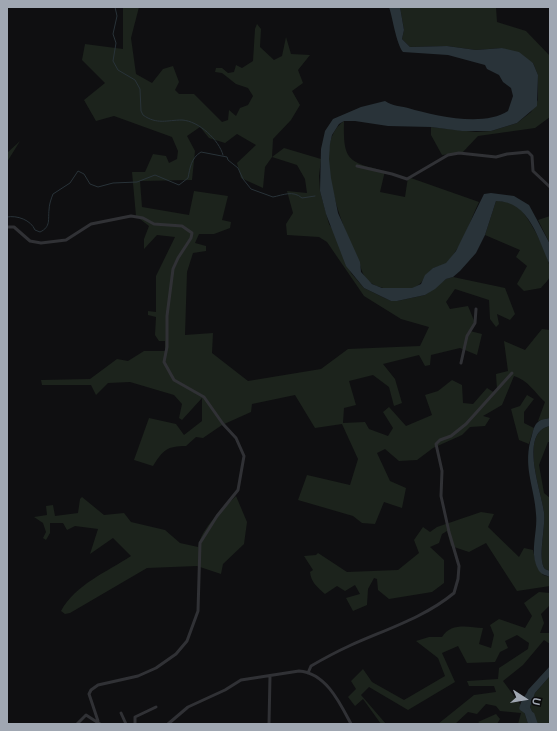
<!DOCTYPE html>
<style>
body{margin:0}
#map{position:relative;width:557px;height:731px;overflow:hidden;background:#0f0f11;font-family:"DM Sans",sans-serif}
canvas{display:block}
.frame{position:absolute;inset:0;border:8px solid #a0a7b2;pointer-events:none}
.north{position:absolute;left:505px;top:679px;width:40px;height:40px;-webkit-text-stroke:3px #0a0a0b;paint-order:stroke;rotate:102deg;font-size:11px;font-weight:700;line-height:16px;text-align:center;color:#a0a7b2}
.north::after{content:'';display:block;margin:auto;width:14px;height:18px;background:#a0a7b2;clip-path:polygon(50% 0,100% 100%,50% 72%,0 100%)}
</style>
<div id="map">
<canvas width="557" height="731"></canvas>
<div class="frame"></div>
<div class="north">U</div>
</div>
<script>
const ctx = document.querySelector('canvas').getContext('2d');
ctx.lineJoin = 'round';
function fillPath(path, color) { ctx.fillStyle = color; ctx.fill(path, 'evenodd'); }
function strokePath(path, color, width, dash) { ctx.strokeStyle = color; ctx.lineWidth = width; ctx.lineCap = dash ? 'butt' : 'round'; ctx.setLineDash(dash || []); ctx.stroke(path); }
fillPath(new Path2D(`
 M123,7H139L131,38L136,74L152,83L163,69L173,66L179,82L175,90L179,94H194L222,122L228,120L229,110L236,116L240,108L248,105L253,96L248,88L236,84L222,73L215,72L216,68H222L228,73L234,72L236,65L242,68L253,61L255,29L257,24L261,29L260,47L274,60L282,56L286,37L291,54L310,55L298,70L303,83L292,91L300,105L291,120L273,139L272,157L284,148L321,159L319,176L320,191L329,224L334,231L351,273L364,288L391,301H397L425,295L446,279L453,277L505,288L515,314L510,320L497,314L499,324L496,327L490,319L489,300L455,289L446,302L450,309L468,306L475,323L470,331L482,334L477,355L460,348L431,355L430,365L425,366L419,355L383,364L395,379L402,403L394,406L389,387L373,375L349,381L356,405L344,408L343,423L365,422L369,429L388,436L393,428L383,412L389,407L406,426L432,415L425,395L438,391L452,380L462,385L463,403L473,404L487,388L495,393L497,390L496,374L508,371L504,341L525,350L542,329L550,330V418L538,421L545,402C535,393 528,380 514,376L502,405L483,416L490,418L485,426L470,427L462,435L433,448L417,460L399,461L385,449L377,453L390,481L406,488L402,508L384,502L375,524L362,523L353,516L298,500L307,475L350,485L358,459L342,424L315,428L295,395L252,404L251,412L222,425L203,438L196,437L186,446C167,446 163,450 153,466L134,460L149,418L176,424L184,435L202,421V398L182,420L179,418L182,404L174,395L130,382L108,383L96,395L91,385H42L41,380L90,379L117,359L128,361L144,351H165V341H159L155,335L156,317L148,315V311L156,312V276L175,237L157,235L144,249V239L149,226L136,216L132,172H145L153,154L166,156L169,163L177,159L178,151L172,137L114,116L96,121L84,100L105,83L82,60L85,44L123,49ZM200,127L209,138L225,143L237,134L256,145L237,163L241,178L263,188L265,167L272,157L297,165L305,179L307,193L287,191L293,213L286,224L287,235L319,237L327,242L364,296L401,319L429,327L420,346L348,349L321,369L248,381L212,353L213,333L185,335L187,272L193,253L206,251V246L195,243L199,234H214L230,228L231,222L222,220L228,196L194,191L189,215L142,207L140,181L192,180L195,151L187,136Z
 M400,7H496L497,22L526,31L550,56V117L535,128L478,136L462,153L442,155L431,135V127L476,132L491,131L517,123L531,112L538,100V75L533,63L502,48L476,50L447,46L410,47L402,39L404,30Z
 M344,121C343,160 347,162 385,171L380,192L405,197L408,177L479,202C471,218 466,237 455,252C453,255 449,261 446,264C442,266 436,266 432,269C424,275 423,285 413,288C402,291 380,290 371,283C362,277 362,269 358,260C344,230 308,145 344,121Z
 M20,141L7,162V153Z
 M496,201C504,201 511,202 517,206C528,214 554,262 550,276C549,280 543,285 541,288L524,291L517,284L527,266L516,257L520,250L485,235Z
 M550,216V244L538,220Z
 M527,395L534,399L524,412V423L534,428L529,444L519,440L511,409L520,406Z
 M550,426V442H548L539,465L544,493L550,498V571L545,569C537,559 546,527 544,512C542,493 518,432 550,426Z
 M236,496L247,522L244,544L223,564L221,574L197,566L147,568L70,613L65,614L61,611C76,584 107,572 131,556L113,538L90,554L98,529L75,526L67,530L63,523H50V533L46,540L43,538L46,532L43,523L34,517L47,515L46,506L53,505L55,516L78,513L80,499L82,497L104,515L124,513L131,522L165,530L180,543L198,547C202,527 222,510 236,496Z
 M481,512L494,514L488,527L519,557L524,548L533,550L536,563L543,575L550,577V586L517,591L486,543L469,552L451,546L447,531L442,534L439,543L430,547L444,560V583L432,592L389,599L378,590L377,579L374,578L368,589L367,605L353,611L346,598L360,594L355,585L345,591L337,586L325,594C317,587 311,582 310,572L313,570L304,556L316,555L318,553L347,572L398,570L419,553L414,540L423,527L430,532L437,527Z
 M539,592L550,593L549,606L541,614L544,623L540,633H550V644L544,640L523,665L503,681L523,708L528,724H518L521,713L500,711L496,706L486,704L477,714L468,712L455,724H438L474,695L496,692L494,686H469L467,681L498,679L499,668L528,649L529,643L517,635L505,641L508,648L500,652L495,662L467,663L458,646L442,653L455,682L408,710L369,687L361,695L386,724H381L363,699L355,706L348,697L356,689L351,681L363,669L372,682L404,700L445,676L438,658L416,641L429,637H442C451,622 469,627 483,628L479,644L491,648L494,635L490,625L499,619L525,628L532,616L524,603Z
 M550,676V724H538L530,707L535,693Z
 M496,714L500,719L497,724H481L478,722Z`), '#1c231c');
fillPath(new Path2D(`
 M389,7H400L404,30L402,39L410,47L447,46L476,50L502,48L519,52L533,63L538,75L537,106L517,123L491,131H462L431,127L388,126L355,121H344L339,124L332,135L330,144L329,159L331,178L338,213L360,262L361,272L372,284L382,288H412L421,284L425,275L433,268L446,263L456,251L484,194L491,193L514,196L529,205L550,244V265C538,240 530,201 496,201L485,235L476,253L460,271L453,277L446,279L435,289L425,295L397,301H391L364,288L346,266L326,214L320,191L321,149L325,131L333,119L361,107L385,101C393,106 400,106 408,108C435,116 484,127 508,111L513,96L511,88L503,82L499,75L487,69L485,65L448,55L403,52C396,43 393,19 389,7Z
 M550,418V426C518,432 542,493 544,512C546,527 537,559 545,569L550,571V577C545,575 540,574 538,569C529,552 538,532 536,514C534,485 522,466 532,435C533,431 534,425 538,422C541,419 546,419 550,418Z
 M550,666V676L535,693L530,707L538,724H528L523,708L528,690Z`), '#293339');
strokePath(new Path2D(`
 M115,7L117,16L113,34L116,43L113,61L118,70L135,80L140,89L141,111L143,115C157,125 167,120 182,120C199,121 219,140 223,155
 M7,217C17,215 31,220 35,230L40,232C51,227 48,219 49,210C49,205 51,199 53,194L70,183L78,171L84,174L90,184L98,187L113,183L137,182L155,175L179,185L188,178C190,168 191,158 201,152L227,157L228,160L238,168L243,179L251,189L273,197C283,195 293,190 302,198L315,196`), '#293339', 1);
strokePath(new Path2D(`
 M530,693L524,702L522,708L532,715L535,724`), '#293339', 5.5);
strokePath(new Path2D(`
 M357,166L392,174L407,179L448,155L459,153L496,157L507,154L528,152L532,156L533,171L550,187
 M7,227H14L30,241L41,243L66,240L91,224L131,216L143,218L154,224L182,226L192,233L191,238L178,258L173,269L167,316V347L164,362L174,380L204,397L223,424L236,438L244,456L238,490L217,516L200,543L198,611L187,641L176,654L156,668L138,676L98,685L91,690L89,694L98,721
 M461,363L467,336L475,323L476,309
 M308,673L311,666C323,659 336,652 349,646C384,630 424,618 454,593L458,579L459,566L449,532L441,496L442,471L436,444L440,440L451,436L466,424L512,373
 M121,713L126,724
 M77,724L86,715L100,724
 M135,724V717L156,707
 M168,724L188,707L225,690L241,680L299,671C326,673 340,703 351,724
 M269,724L270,676`), '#303135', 3);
</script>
